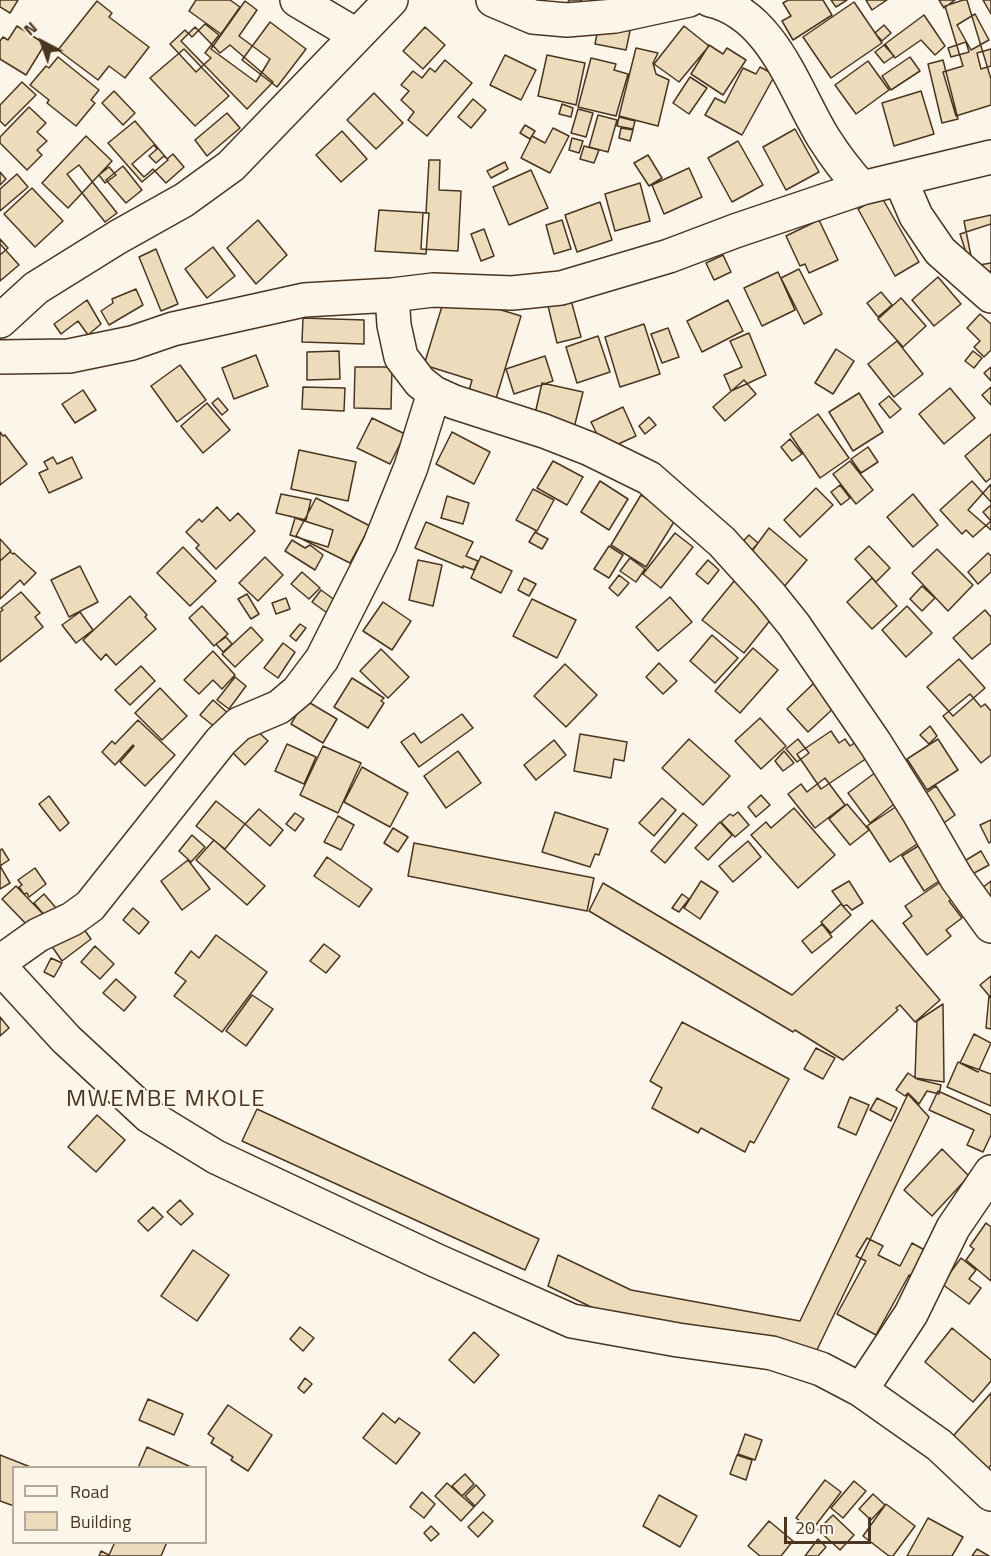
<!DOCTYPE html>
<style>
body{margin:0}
#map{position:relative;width:991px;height:1556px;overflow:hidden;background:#fbf6e9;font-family:"Titillium Web",sans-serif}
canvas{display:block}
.legend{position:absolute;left:12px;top:1466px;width:195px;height:78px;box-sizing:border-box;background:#fbf6e9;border:2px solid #b4a999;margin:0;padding:8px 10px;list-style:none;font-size:18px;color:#4a3520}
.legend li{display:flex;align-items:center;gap:12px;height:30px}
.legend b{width:30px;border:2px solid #b4a999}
.north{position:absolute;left:12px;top:12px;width:60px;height:60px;-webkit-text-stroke:4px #fbf6e9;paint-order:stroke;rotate:319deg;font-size:16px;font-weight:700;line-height:24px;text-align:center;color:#4a3520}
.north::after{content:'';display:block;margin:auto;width:21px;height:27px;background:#4a3520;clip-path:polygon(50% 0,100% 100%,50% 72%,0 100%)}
.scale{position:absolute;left:784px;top:1517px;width:87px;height:27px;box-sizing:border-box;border:3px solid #4a3520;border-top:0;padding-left:8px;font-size:18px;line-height:21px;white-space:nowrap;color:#4a3520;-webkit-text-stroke:4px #fbf6e9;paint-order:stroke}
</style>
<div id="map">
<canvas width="991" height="1556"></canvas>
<ul class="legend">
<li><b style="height:8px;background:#fbf6e9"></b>Road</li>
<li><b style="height:16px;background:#ecdcbc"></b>Building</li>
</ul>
<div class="north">N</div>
<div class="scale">20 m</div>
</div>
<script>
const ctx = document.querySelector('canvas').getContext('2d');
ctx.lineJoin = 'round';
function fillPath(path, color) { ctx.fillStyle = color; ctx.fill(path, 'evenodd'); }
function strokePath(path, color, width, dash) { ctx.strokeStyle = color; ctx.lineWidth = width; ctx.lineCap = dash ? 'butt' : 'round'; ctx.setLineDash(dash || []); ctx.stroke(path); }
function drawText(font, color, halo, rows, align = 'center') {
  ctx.font = font + ' "Titillium Web",sans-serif'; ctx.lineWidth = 4.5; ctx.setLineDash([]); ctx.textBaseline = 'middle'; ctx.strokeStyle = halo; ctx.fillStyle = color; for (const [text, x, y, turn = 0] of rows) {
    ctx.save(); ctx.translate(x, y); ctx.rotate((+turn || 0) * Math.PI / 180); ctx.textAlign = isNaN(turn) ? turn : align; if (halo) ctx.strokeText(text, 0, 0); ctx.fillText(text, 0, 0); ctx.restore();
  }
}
const building = new Path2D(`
 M0,0H18L10,13L0,7Z
 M196,0H230L240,7L221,34L189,11Z
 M569,0H582L575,16L564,12Z
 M788,0H823L832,15L793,40L782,21L791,16L783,3Z
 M831,0H847L836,7Z
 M866,0H887L872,10Z
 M939,0H955L944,8Z
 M963,0H967L991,79V105L956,116L943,72L963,66L945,6Z
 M983,0H991V14Z
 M97,1L112,13L109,17L149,47L125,78L109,66L98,80L58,50Z
 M245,1L257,10L239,36L270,59L256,82L211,49Z
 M854,2L882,43L831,78L803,37Z
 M975,14L989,40L971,50L957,25Z
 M924,15L945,46L935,55L921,40L895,58L885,44Z
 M270,22L306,49L277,87L242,60Z
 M205,24L219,35L205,53L211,58L196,72L170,44L185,30L192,37Z
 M599,24L630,31L626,50L595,44Z
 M884,25L891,33L882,41L875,33Z
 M17,26L45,44L26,75L0,59V41L3,37L8,40Z
 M684,26L709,46L679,82L654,64Z
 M195,27L220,53L230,45L273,82L247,109L181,41Z
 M425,27L445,45L423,69L403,51Z
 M966,42L969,52L951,57L948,48Z
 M709,45L723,54L727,48L746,60L723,95L691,74Z
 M884,45L894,56L884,63L875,52Z
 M636,48L658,53L653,63L656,74L669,80L658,126L619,116Z
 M184,49L229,96L195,126L150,78Z
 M991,49V66L981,69L977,53Z
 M505,55L536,70L521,100L490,85Z
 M547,55L585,63L576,105L538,96Z
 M58,57L99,90L91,100L95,103L76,126L47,103L49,100L30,85L46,66L49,68Z
 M910,57L920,71L891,90L882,76Z
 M591,58L616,64L614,70L628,74L616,116L578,107Z
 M445,60L472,83L427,136L408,120L414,112L401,100L409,91L401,85L413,71L422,78L430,68L435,72Z
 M943,60L958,119L942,123L928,64Z
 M868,61L889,90L856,114L835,85Z
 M760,67L775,75L742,135L705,115L715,98L725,103L743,68L756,74Z
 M690,77L707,88L689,114L673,103Z
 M22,82L36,95L5,126L0,121V105Z
 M114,91L135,113L123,125L102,103Z
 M921,91L934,134L894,146L882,103Z
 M374,93L403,123L376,149L347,120Z
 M473,99L486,110L471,128L458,117Z
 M562,104L573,108L571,117L559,114Z
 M29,107L46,123L37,132L47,141L37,150L42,155L27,170L0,143V137Z
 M578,109L593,113L586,137L571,133Z
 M227,113L240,128L207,156L195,140Z
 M598,115L617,120L608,152L589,147Z
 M619,117L635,121L633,129L617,126Z
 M135,121L168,160L142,182L108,143Z
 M525,125L535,131L530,139L520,133Z
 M553,128L569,136L550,173L521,158L532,136L545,143Z
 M621,128L633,130L630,141L619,138Z
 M795,129L819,172L786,190L763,147Z
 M342,131L367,159L341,182L316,155Z
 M86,136L112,161L68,208L42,183Z
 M572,138L583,141L579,153L569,150Z
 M738,141L763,185L732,202L708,158Z
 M154,145L157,149L149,156L156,163L164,156L167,159L173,154L184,167L166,183L153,169L144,177L132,164Z
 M584,146L599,150L594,163L580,159Z
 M648,155L662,178L649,186L634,163Z
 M429,160H440L439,190L461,191L458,251L421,249L423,213H426Z
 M505,162L508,169L491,178L487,171Z
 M79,165L117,213L105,222L67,174Z
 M123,166L142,190L126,203L106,180Z
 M109,167L116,175L105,183L99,175Z
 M689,168L702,197L664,214L652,185Z
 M531,170L548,208L509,225L493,187Z
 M0,172L6,179L0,185Z
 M17,174L28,187L0,211V189Z
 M640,183L650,221L615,231L605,194Z
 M32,188L63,221L35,247L4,214Z
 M881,196L919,262L895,276L858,209Z
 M600,202L612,240L577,252L565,215Z
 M379,210L429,213L426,254L375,251Z
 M991,215V263L973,266L964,221Z
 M258,220L287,255L256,284L227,248Z
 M562,220L571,249L554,254L546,225Z
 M819,220L838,260L809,273L805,264L800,266L786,236Z
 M991,224V271L974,277L960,234Z
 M484,229L494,256L481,261L471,234Z
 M0,239L8,248L0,255Z
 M0,244L19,265L0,281Z
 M213,247L235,276L207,298L185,269Z
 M156,249L178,304L161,311L139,257Z
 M723,255L731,272L714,280L706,263Z
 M799,269L822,314L804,324L781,278Z
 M778,272L795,310L762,326L744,288Z
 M938,277L961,304L934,326L912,300Z
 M136,289L143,305L109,325L101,311L113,303L112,299Z
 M881,292L892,305L878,317L867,303Z
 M901,298L926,326L903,347L878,319Z
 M465,299L521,316L495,402L468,394L472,380L424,365L443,303L462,308Z
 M87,300L101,324L88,335L78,321L61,334L54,324Z
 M571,300L581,337L557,343L548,306Z
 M728,300L743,331L702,352L687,321Z
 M980,314L991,324V350L984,357L974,347L980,341L967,328Z
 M303,318L364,320V344L302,342Z
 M644,324L660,374L620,387L605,337Z
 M668,328L679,357L662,363L651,334Z
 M749,333L766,375L731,391L724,375L742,367L730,341Z
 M598,336L610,372L577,383L566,347Z
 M897,341L923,374L894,397L868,364Z
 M836,349L854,361L833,394L815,383Z
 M339,351L340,379L307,380V352Z
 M973,351L982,358L974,368L965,361Z
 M256,355L268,386L234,399L222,368Z
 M545,356L553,381L514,394L506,369Z
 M180,365L206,400L177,422L151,386Z
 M355,367H392L391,409L354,408Z
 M991,367V381L984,373Z
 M744,380L756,394L725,421L713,407Z
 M542,383L583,392L573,432L533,423Z
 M303,387L345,388L344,411L302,409Z
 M991,387V405L982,395Z
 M950,388L975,418L944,444L919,414Z
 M83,390L96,410L75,423L62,404Z
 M859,393L883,432L853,451L829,412Z
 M889,396L901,409L890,418L879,404Z
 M218,398L228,410L222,415L212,403Z
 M207,403L230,430L203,453L181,426Z
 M623,407L636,436L605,450L591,422Z
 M818,414L849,458L820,478L790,434Z
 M649,417L656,425L645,434L639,426Z
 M372,418L405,434L390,464L357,448Z
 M0,432L3,436L5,435L27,464L0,485Z
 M452,432L490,452L474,484L436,464Z
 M991,434V478L986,482L965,456Z
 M790,439L802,454L792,461L781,447Z
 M868,447L878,462L861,473L851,459Z
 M299,450L356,462L348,501L291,489Z
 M53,457L57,464L72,457L82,478L49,493L39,473L48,469L44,462Z
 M553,461L583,477L567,505L537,488Z
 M850,461L873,490L856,504L833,474Z
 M600,481L628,499L609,530L581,512Z
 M972,481L991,502V505L983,512L991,521L973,537L966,530L962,534L940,510Z
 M991,484V530L968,510Z
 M840,485L850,498L841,505L831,492Z
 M816,488L833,505L800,537L784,520Z
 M533,489L554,500L537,531L516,520Z
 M281,494L311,500L306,520L276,513Z
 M913,494L938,525L913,547L887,517Z
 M641,495L677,517L646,567L611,545Z
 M447,496L469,503L463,524L441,518Z
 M316,498L370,526L350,563L296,536Z
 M217,507L230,521L238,513L255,531L216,569L196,548L199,545L186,532L199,519L202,522Z
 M295,518L333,530L328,547L290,535Z
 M426,522L473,542L466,556L478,561L474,570L463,566V568L415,548Z
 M769,528L807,560L783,588L747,558Z
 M535,532L548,539L542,549L529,542Z
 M675,533L693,547L661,588L643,574Z
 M749,535L758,543L745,558L736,549Z
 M0,539L11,551L0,561Z
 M292,540L305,548L310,545L323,555L315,570L285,551Z
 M609,546L623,555L609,578L594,569Z
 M869,546L890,568L876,582L855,559Z
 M183,547L216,581L190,606L157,573Z
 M937,549L973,585L948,611L912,573Z
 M10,552L13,554L14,553L36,573L24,585L20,580L0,599V561Z
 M988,553L991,556V572L978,584L968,572Z
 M481,556L512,571L501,593L471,578Z
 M265,557L283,575L258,601L239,583Z
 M630,558L645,569L636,582L620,571Z
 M418,560L442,565L433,606L409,600Z
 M708,560L719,570L708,584L696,574Z
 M80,566L98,602L69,617L51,580Z
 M302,572L320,588L309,599L291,584Z
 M619,575L629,583L618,596L609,588Z
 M524,578L536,584L529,596L518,590Z
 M872,578L897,606L872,629L847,602Z
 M735,580L776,613L744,653L702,620Z
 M922,586L935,598L922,611L910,599Z
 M321,590L339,603L330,615L312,602Z
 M21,592L40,613L35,617L43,627L0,662V612L3,610L1,608Z
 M247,594L259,614L251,619L238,599Z
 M130,596L147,615L145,617L156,629L116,665L106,654L101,660L83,640Z
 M670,597L692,622L658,651L636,627Z
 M286,598L290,609L276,614L272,603Z
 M532,599L576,620L557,658L513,636Z
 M383,602L411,621L392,650L363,631Z
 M202,606L228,634L214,646L189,618Z
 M907,606L932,633L906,657L882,630Z
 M985,610L991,617V643L972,659L953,638Z
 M80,612L93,630L76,643L62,625Z
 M300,624L306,628L296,641L290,636Z
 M251,627L263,640L235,667L222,654Z
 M712,635L738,658L715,683L690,661Z
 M226,637L232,644L223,652L216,644Z
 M283,643L295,652L278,678L264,668Z
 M753,648L778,670L740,713L715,691Z
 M381,649L409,677L388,698L360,671Z
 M213,651L235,675L222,689L213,680L199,694L184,680Z
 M959,659L985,688L953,716L927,687Z
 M659,663L677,681L663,694L646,677Z
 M565,664L597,695L566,727L534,696Z
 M141,666L155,681L130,705L115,690Z
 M235,677L246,686L229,709L217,700Z
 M352,678L384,698L381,701L384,703L368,728L334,707Z
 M814,683L836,706L808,732L787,709Z
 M160,688L187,716L162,740L135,713Z
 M970,694L981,707L985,704L991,711V755L981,763L943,716Z
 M213,700L229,714L216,728L200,715Z
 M305,700L337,719L323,743L291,724Z
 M462,714L473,728L419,767L401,742L414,733L421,743Z
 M760,718L786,746L761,769L735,741Z
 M138,720L175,755L145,786L120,762L134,746L133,745L115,765L102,752L112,741L115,744Z
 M930,726L937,736L929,744L920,735Z
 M254,728L268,741L245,765L232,752Z
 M831,731L839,743L845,739L850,746L856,742L867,758L821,789L797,754Z
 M580,734L627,742L624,761L614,759L611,778L574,771Z
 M689,739L730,776L703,805L662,768Z
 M798,739L809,753L797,762L786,749Z
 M938,739L958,770L927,790L907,759Z
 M554,740L566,755L536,780L524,765Z
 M287,744L316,757L304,784L275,771Z
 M323,746L361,763L338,813L300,795Z
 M458,751L481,783L446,808L424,776Z
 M784,751L794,763L783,771L775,761Z
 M362,767L408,793L390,827L344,802Z
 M880,769L902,798L870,823L848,793Z
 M825,778L845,805L815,828L788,794L801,784L807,792Z
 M936,786L955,815L938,827L919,798Z
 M761,795L770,805L756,817L748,807Z
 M49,796L69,823L60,831L39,804Z
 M662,798L676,810L654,836L639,823Z
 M906,800L929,836L890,862L867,826Z
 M216,801L245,824L225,849L196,826Z
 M847,804L869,830L850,845L829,819Z
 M794,808L835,855L798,888L751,835L766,822L771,828Z
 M259,809L283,830L270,846L245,824Z
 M555,812L608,829L599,855L595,854L590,867L542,852Z
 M738,812L749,825L735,837L721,822L730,814L733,816Z
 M295,813L304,819L295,831L286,824Z
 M683,813L697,825L665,863L651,851Z
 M338,816L354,825L341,850L324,842Z
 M991,820V842L989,843L980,825Z
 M720,822L732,835L708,860L695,848Z
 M393,828L408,837L398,852L384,843Z
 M192,835L205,847L191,862L179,851Z
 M214,840L265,886L247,905L196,860Z
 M748,841L761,857L733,882L719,866Z
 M414,843L594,878L587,911L408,876Z
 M923,843L945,877L924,891L902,856Z
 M2,849L9,860L0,866V850Z
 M981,851L989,865L965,878L958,865Z
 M327,857L372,889L359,907L314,876Z
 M188,860L210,889L182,910L161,881Z
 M0,866L10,883L0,889Z
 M35,868L46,884L29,897L27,893L24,894L19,887L22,885L18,880Z
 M945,879L957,895L949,901L962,918L946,930L951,936L927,955L903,923L912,916L905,906Z
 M701,881L718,892L700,919L684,908Z
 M849,881L863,903L852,910L847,905L843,906L832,891Z
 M991,881V908L978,891Z
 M603,883L792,995L872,920L940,1000L915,1022L900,1005L896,1008L898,1010L843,1060L795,1030L793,1032L589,911Z
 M16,886L44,915L30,928L2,899Z
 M44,894L56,908L46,917L34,903Z
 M682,894L689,899L679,912L672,908Z
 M841,904L851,915L831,933L821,922Z
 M133,908L149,922L139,934L123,920Z
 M80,924L91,939L62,961L51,945Z
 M822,924L832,937L812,953L802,941Z
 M216,935L267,972L222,1032L174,996L186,981L175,973L191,951L199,958Z
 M324,944L340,956L326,973L310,961Z
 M95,946L114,964L100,979L81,962Z
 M51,958L62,963L54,977L44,972Z
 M991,976V998L980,985Z
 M116,979L136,997L124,1011L103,993Z
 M252,995L273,1009L246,1046L226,1031Z
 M989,996H991V1029L986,1028Z
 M943,1004L944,1082L915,1078L917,1021Z
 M0,1017L9,1028L0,1036Z
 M682,1022L789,1079L754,1143L750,1141L745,1152L701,1128L698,1133L652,1108L662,1088L650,1081Z
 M974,1034L991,1043L978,1072L960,1063Z
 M816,1048L835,1058L823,1079L804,1069Z
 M958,1062L991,1074V1106L947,1087Z
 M908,1073L917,1079L941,1085L939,1094L927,1091L919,1104L908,1093L905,1096L896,1090Z
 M938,1091L991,1115V1135L983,1152L967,1145L974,1130L929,1110Z
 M908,1094L929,1117L814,1356L624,1323L548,1286L558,1255L631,1290L800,1321Z
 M850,1097L869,1105L856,1135L838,1127Z
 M877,1098L897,1108L891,1121L870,1110Z
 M257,1109L539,1239L525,1270L242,1141Z
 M97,1115L125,1140L96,1172L68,1147Z
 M942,1149L969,1176L932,1216L904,1190Z
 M180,1200L193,1214L181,1225L167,1212Z
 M153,1207L163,1217L148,1231L138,1221Z
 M986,1223L991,1227V1281L966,1260L974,1249L970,1246Z
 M867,1238L883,1246L878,1255L900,1266L912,1243L930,1253L916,1279L909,1275L876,1335L837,1314L866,1261L856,1256Z
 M193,1250L229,1275L197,1321L161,1296Z
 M961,1258L976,1270L969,1279L981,1288L969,1304L942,1284Z
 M300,1327L314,1338L303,1351L290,1339Z
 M952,1328L991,1360V1381L973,1402L925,1362Z
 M474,1332L499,1355L474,1383L449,1360Z
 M305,1378L312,1384L304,1393L298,1388Z
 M991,1393V1465L983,1475L947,1443Z
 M148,1399L183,1414L174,1435L139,1420Z
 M228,1405L272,1435L248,1471L231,1460L233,1457L211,1443L214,1438L208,1434Z
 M383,1413L395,1423L399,1418L420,1433L396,1464L363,1438Z
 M745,1434L762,1440L755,1460L738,1454Z
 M147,1447L193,1468H138Z
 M0,1455L33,1468H14V1506L0,1501Z
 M737,1455L752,1460L746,1480L730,1474Z
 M465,1474L474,1484L462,1496L452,1486Z
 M825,1480L841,1492L812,1530L796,1518Z
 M854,1481L866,1491L843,1518L831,1508Z
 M447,1483L474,1507L461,1521L435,1496Z
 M476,1485L485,1495L475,1506L465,1496Z
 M422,1492L435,1504L424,1518L410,1507Z
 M873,1494L885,1505L871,1520L859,1509Z
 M659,1495L697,1516L680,1547L643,1526Z
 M886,1504L915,1526L893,1556H889L863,1536Z
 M483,1512L493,1521L478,1537L468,1527Z
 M833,1515L854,1535L840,1550L818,1530Z
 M928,1518L963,1537L952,1556H907Z
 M769,1521L793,1541L781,1556H760L748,1546Z
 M431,1526L439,1534L431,1541L424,1533Z
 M818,1539L826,1547L818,1556H805Z
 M115,1542H167L161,1556H99L101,1551L109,1555Z
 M977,1549L989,1556H972Z`);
fillPath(building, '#ecdcbc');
strokePath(building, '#4a3520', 1.5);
const minor = new Path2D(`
 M297,0L356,35
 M493,0L533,17L567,20L615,16L689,0
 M710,0C772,14 794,89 823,137C835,156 847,172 862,188
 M900,179L916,216L940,251L991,296
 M392,295L394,325L401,357L420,382L434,393L454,402L544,431L590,449L649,478L722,542L770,595L794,625L875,743L919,813L957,879L991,926
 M0,321L36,288L118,237L184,200L231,166L391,0
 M0,357L69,356L132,343L173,329L304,300L392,295L433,290L512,293L561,288L669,256L735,231L862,188L991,157
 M0,962L38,935L72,919L90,906L221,741L239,724L279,707L298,691L322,659L380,544L411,467L434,393
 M0,967L66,1039L149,1116L216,1157L435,1260L572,1321L678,1340L772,1353L821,1369L861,1390L939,1445L991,1494
 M861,1390L911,1314L953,1228L991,1172`);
strokePath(minor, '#4a3520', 36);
strokePath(minor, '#fbf6e9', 33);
ctx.letterSpacing = '1.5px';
drawText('24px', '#4a3520', '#fbf6e9', [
 ["MWEMBE MKOLE",166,1100]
]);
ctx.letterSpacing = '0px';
</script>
